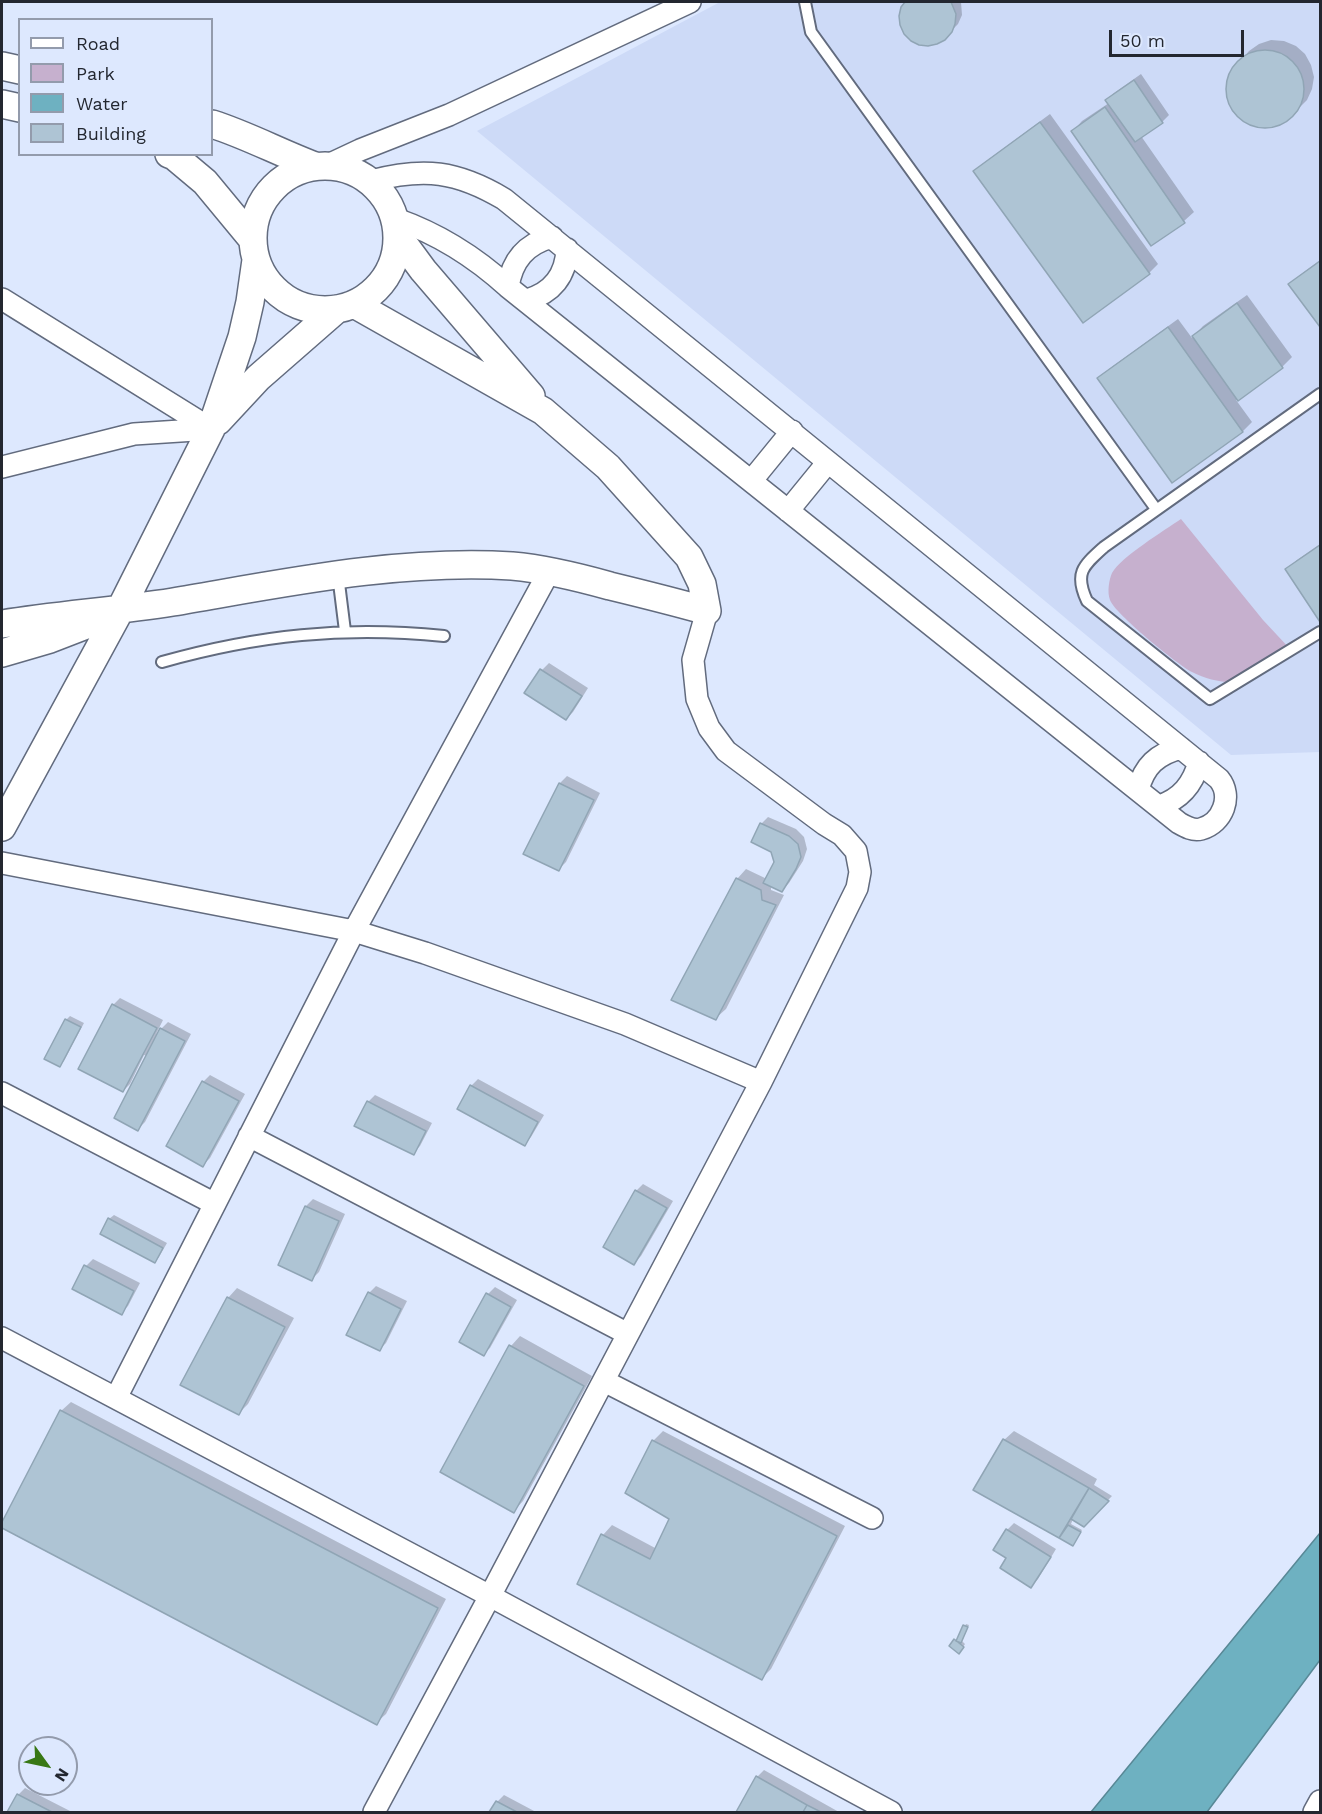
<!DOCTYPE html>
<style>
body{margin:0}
#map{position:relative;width:1322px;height:1814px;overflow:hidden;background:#dde8fe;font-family:"Work Sans",sans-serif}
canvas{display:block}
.frame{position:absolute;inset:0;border:3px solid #232730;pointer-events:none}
.legend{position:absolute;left:18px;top:18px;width:195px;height:138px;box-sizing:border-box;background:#dde8fe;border:2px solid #939bac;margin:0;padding:8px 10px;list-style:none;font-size:18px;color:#232730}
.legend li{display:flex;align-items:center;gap:12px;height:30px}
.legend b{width:30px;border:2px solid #939bac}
.north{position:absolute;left:18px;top:1736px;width:60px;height:60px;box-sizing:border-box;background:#dde8fe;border:2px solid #939bac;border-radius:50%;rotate:123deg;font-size:16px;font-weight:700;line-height:24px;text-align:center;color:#232730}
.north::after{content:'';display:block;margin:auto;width:21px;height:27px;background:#387815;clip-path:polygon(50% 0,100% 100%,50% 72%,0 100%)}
.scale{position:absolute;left:1109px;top:30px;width:135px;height:27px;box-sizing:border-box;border:3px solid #232730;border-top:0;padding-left:8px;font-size:18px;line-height:21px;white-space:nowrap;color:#232730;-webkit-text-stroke:4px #dde8fe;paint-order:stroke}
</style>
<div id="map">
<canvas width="1322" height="1814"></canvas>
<div class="frame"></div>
<ul class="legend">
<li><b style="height:8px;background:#fff"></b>Road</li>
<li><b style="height:16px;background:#c6b0ce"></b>Park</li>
<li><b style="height:16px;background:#6eb1c1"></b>Water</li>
<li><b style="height:16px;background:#aec4d4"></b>Building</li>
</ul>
<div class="north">N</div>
<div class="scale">50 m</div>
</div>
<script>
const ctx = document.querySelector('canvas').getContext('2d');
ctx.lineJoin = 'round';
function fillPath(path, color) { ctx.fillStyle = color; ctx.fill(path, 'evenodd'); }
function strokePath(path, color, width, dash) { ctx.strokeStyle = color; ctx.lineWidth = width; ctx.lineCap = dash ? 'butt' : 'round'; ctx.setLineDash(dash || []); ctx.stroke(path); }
fillPath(new Path2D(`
 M720,2H1320V752L1231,755L477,131Z`), '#cddaf7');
fillPath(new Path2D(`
 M1181,519L1263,620L1291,650L1237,682C1221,683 1206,679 1192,672C1178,665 1114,613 1110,600C1107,592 1109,580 1112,573C1121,557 1165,530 1181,519Z`), '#c6b0ce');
const water = new Path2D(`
 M1320,1533V1660L1207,1812H1091Z`);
fillPath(water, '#6eb1c1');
strokePath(water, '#588896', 1.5);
fillPath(new Path2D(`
 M906,2H961L962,15L958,24L944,38L903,8Z
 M1271,40L1284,41L1296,46L1305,54L1311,65L1314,77L1312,89L1307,100L1288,119L1277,125L1265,127L1252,125L1241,118L1233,109L1228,97L1227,84L1231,72L1249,51L1259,44Z
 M1141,74L1169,115L1162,122L1141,136L1194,212L1184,221L1152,244L1073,131L1082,121L1109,103L1107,100L1114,93Z
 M1050,114L1158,264L1149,273L975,171L985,162Z
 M1320,260V325L1290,285L1300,275Z
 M1247,295L1292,357L1282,367L1236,400L1252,422L1243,431L1173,481L1099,378L1109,369L1178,319L1192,338L1203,326Z
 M1320,544V619L1287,569L1297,560Z
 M549,663L588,688L573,712L566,719L526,693L542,670Z
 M567,776L600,793L566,862L559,869L560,783Z
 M768,817L796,829L804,837L807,849L803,861L789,883L782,890L771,885V890L784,895L726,1009L716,1018L737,879L746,869L767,879L776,862L761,824Z
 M120,998L163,1020L156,1034L168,1022L191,1034L145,1122L138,1129L147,1056L144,1055L130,1084L123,1091L113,1005Z
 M70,1016L84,1023L64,1061L60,1065L66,1020Z
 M210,1075L245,1094L210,1158L203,1165V1082Z
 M478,1079L544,1115L531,1137L525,1144L471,1086Z
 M375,1095L432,1123L420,1146L413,1153L368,1102Z
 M643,1184L673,1201L641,1256L634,1263L605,1246L636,1191Z
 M313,1199L345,1214L319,1272L312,1279L306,1206Z
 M114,1215L167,1243L159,1257L155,1262L109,1219Z
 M93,1259L140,1283L128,1306L121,1313L74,1288L86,1266Z
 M376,1286L407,1301L386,1343L379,1350L369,1293Z
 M495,1287L517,1300L490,1348L483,1354L488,1294Z
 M237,1288L294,1318L248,1404L238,1414L228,1298Z
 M520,1336L592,1376L523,1501L514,1511L442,1471L511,1346Z
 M71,1402L446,1599L386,1714L376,1723L2,1526L61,1411Z
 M663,1431L845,1526L771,1669L762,1678L579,1583L603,1535L612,1525L657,1549L671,1519L627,1493L653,1441Z
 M1014,1431L1097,1479L1094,1485L1112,1496L1084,1525L1073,1519L1071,1524L1082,1530L1073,1544L975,1490L1004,1440Z
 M1014,1523L1056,1549L1038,1579L1031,1586L1008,1557L1007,1530Z
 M966,1624L969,1625L962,1641L965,1644L961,1650L951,1646L957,1639L958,1641Z
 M764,1770L839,1812H738L757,1777Z
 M25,1788L72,1812H9L18,1795Z
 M504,1795L536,1812H491L497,1802Z`), '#0003');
const building = new Path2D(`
 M905,2H951L956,14L955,24L952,32L945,40L937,44L928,46L919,45L911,41L904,34L900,25L899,16L901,7Z
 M1226 89a39 39 0 1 1 78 0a39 39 0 1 1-78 0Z
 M1134,80L1163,123L1135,142L1105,100Z
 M1105,107L1185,223L1151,246L1071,131Z
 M1040,122L1150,274L1083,323L973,171Z
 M1320,261V327L1288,284Z
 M1237,303L1283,368L1238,401L1192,336Z
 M1168,327L1243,432L1172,483L1097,378Z
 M1320,545V622L1285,569Z
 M540,669L582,696L566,720L524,693Z
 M559,783L594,800L559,871L523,854Z
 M760,823L789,836L798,844L801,857L796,869L782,892L763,883L774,862L771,852L751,842Z
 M736,878L761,890L762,900L776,905L716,1020L671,1000Z
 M112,1004L157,1028L123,1092L78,1069Z
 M65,1019L81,1027L60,1067L44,1059Z
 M160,1028L185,1041L138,1131L114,1118Z
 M202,1081L239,1101L203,1167L166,1146Z
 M470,1085L538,1122L525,1146L457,1109Z
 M367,1101L426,1131L414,1155L354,1126Z
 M635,1190L667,1208L634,1265L603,1247Z
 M305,1206L339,1221L312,1281L278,1265Z
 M108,1218L163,1248L155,1263L100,1234Z
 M84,1265L134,1291L122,1315L72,1289Z
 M368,1292L401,1309L380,1351L346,1335Z
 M486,1293L511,1307L484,1356L459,1342Z
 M227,1297L285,1327L239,1415L180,1385Z
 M509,1345L584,1386L514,1513L440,1472Z
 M60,1410L438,1608L377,1725L2,1528V1522Z
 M1003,1439L1089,1488L1059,1538L973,1490Z
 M652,1440L837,1536L762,1680L577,1584L601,1534L650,1559L669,1519L625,1493Z
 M1089,1488L1109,1501L1084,1527L1071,1519Z
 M1068,1525L1081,1532L1073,1546L1059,1538Z
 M1006,1529L1051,1557L1031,1588L1000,1568L1006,1558L993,1550Z
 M963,1625L968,1627L961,1643L956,1641Z
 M954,1639L964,1647L959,1654L949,1646Z
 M756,1776L807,1805L803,1812H736Z
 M17,1794L52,1812H7Z
 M496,1801L517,1812H489Z
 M807,1805L821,1812H803Z`);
fillPath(building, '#aec4d4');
strokePath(building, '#90a5b5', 1.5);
const service = new Path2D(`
 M805,2L811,32L1156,509
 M1320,394L1104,547C1083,566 1074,573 1087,601L1210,699L1320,632
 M338,575L345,631
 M162,662C258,635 344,626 444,636`);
const minor = new Path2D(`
 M328,165L360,150L449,115L690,2
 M371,181C424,167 457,171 504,199L1219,779C1233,796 1223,823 1201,829C1193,831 1186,827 1179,823L508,287C474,256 439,234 396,219
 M508,287C512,260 526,244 552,237
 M2,299L211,429
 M527,300C552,293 566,276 567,249
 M2,467L134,434L211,429
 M752,480L792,431
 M788,511L828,462
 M1138,790C1144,766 1157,754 1181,748
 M1159,806C1181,799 1193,784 1199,762
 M2,863L354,931L425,953L625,1024L761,1082
 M2,1093L215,1204
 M249,1136L628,1334
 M2,1338L490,1596L891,1812
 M604,1381L872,1518
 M116,1398L354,931L550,570
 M374,1812L490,1596L761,1082L857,888L860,872L856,851L842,835L824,824L726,751L709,728L697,699L693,660L707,611
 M1314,1812L1320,1801`);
const tertiary = new Path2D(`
 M2,66L20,70
 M2,104L20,108
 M212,124C247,135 280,153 315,166
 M169,154L174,156L205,182L253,240
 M253 238a72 72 0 1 1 144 0a72 72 0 1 1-144 0Z
 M398,236L423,270L531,396
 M218,421L258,378L337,309
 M2,624C59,615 116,611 173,602C285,583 398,559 512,566C546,569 578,577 610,586C643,594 675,602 707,611L702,584L689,557L608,467L543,411L354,304
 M2,653L50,639L94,622
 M2,827L120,610L211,429L242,337L250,302L256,260`);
strokePath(service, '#626b7e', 14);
strokePath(minor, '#626b7e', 24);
strokePath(tertiary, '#626b7e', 30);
strokePath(service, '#fff', 10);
strokePath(minor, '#fff', 21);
strokePath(tertiary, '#fff', 27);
</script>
